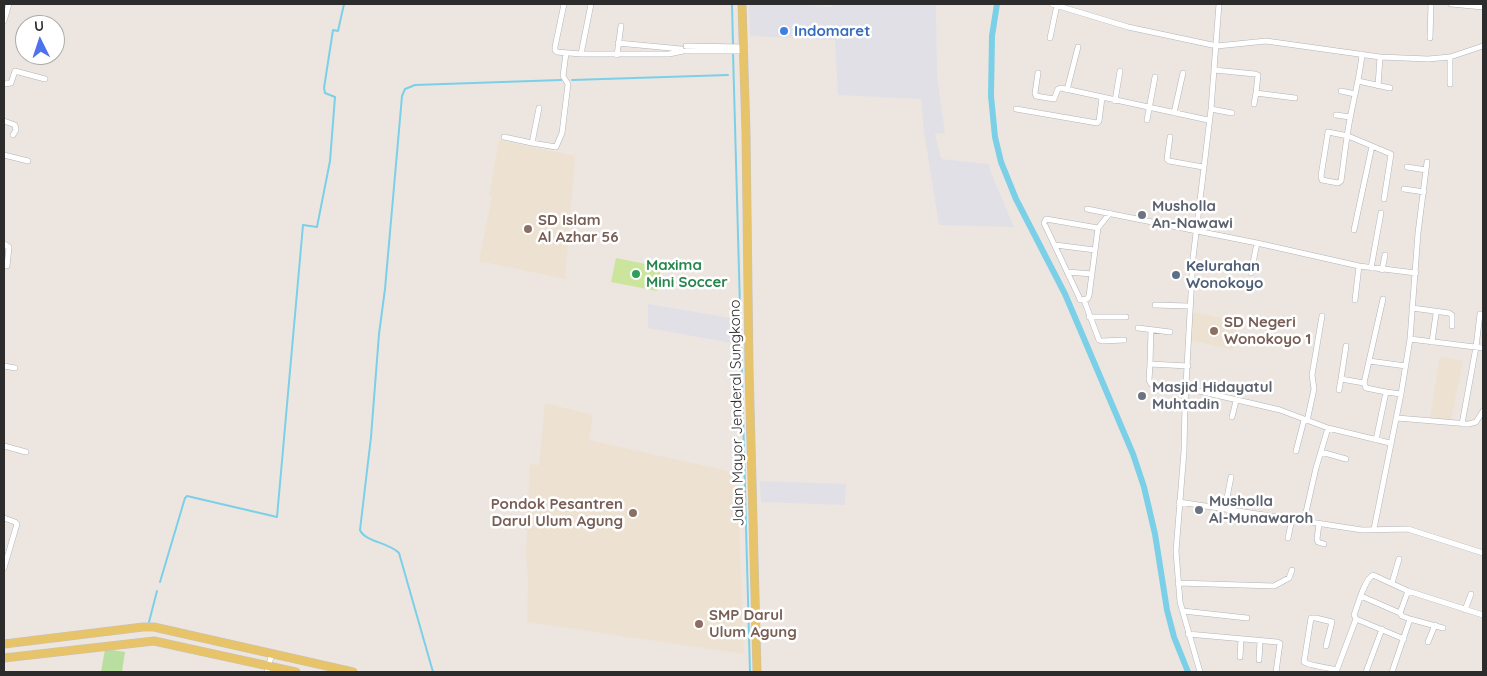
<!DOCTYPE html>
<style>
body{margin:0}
#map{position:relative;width:1487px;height:676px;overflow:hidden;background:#ede6e0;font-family:Quicksand,sans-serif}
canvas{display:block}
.frame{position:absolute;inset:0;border:5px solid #2c2c2c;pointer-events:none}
.north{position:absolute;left:15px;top:15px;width:50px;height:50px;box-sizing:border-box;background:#fff;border:1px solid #ababab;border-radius:50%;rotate:356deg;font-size:14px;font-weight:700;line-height:20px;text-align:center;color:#2c2c2c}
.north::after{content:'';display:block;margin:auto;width:18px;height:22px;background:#4c73ed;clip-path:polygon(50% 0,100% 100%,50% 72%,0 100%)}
</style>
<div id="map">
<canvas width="1487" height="676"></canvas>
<div class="frame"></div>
<div class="north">U</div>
</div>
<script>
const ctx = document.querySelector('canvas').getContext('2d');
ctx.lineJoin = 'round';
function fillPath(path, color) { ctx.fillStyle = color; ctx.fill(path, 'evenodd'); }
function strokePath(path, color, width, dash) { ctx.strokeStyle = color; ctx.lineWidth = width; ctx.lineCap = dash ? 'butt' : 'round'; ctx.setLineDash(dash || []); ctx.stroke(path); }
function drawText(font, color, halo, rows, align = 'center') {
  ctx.font = font + ' Quicksand,sans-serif'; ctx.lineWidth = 5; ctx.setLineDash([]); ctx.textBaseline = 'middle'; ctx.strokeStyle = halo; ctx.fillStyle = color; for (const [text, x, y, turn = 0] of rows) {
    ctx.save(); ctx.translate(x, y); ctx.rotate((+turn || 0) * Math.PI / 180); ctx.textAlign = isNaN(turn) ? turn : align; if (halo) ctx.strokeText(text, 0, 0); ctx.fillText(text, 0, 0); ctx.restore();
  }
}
fillPath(new Path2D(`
 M749,4H791L832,7V4L914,5V4H936L937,76L945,133L935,134L941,159L989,164L991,173L1014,227L939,225L924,132L921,99L838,95L835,40L750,36Z
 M648,304L730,318L732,343L648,328Z
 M760,481L846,484L845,505L761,502Z`), '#e1e0e6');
fillPath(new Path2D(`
 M499,140L575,156L565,279L479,261L492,197L489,196Z
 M1190,311L1240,322L1233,350L1190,340Z
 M1440,357L1463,361L1451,420L1430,418Z
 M545,403L593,415L589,440L737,473L744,654L527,622L528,578L526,554L530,464L539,465Z`), '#ede2d1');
fillPath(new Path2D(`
 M105,649L125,652L122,672H101Z`), '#b9dfa0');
fillPath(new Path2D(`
 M616,258L661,267L657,291L611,282Z`), '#cbe59d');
strokePath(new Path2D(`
 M732,4L733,45
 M733,52L750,672
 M572,80L728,75
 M160,582L185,498L187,496L277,517L303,225L317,227L330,161L335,97L325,93L324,88L333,30L338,31L344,4
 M149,622L157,591
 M433,672L399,553C388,542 365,542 360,530L371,437L379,334L385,289L402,96L405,89L415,85L561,80`), '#7bd0e7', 2);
strokePath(new Path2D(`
 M997,4L992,36L991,96L995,137L1001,162L1016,199L1065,294L1133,454L1144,487L1155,534L1167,610L1174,637L1188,672`), '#7bd0e7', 6);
const street = new Path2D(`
 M564,4L555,47V50L557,52L581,54H669L683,51
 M1052,4L1128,27L1217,46L1266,41L1380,57L1428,59L1450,57L1483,46
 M1451,4L1483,7
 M4,21L9,4
 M1050,38L1057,5
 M1430,38L1431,4
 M618,43L681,49
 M686,46L743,47
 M686,51H743
 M581,54L591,4
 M617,55L621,26
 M1214,70L1255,74L1258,75L1256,93L1295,98
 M1038,73L1035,93L1036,96L1054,99L1058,89L1061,88L1208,120
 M1358,81L1390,88
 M4,84L11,83L15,71L45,79
 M1450,84V57
 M1378,86L1380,57
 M1067,90L1078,47
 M1341,91L1355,94
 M1115,101L1120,71
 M1254,104L1256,93
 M539,108L532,143L556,147L562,133L568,84L563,76L566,53
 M1016,109L1097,123L1099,121L1102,98
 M1211,109L1232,113
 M1174,113L1183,73
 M1336,115L1350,117
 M1147,120L1155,77
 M4,121L15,125L16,130L13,135
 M504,137L532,143
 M1170,137L1167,159L1169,161L1203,167
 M1372,146L1391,154L1384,199
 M4,155L28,161
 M1407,167L1426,170
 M1404,189L1424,192
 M1087,209L1257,243L1359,266L1416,273
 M1046,219L1098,228L1089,296L1087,299L1080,300L1079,297L1044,223Z
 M1098,228L1110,213
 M1354,230L1372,146L1348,136L1328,132L1321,176L1322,180L1338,183L1341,181C1344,160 1346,139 1350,119C1354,97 1360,76 1362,54
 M4,244L9,247L7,266
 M1055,245L1095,250
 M1371,268L1381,213
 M1382,270L1385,255
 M1067,272L1092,274
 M1251,273L1257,243
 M1084,300L1099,340L1102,341L1124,340
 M1355,300L1359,266
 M1155,305L1189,306
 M1412,308L1449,313L1452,315V326
 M1089,317H1126
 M1138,328L1170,332
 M1151,330L1150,364L1188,366
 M1410,339L1483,348
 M1432,342L1436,314
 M1346,346L1341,379L1364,383L1369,361L1406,366
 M1369,361L1383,299
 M1150,364L1149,380L1151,384L1186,393
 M4,366L15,368
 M1364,383L1366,388L1386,392
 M1186,388L1280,410L1328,428L1390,443
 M1339,390L1341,379
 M1232,417L1236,401
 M1397,418L1469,424L1476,422L1483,411
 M1307,421L1314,389L1312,375L1322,316
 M1462,424L1476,347L1480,314
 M1376,440L1386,392L1401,394
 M4,446L26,452
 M1296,451L1304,420
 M1321,452L1346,459
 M1179,502L1362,530L1408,529L1483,553
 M1225,508L1231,477
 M4,518L15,522L17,524L4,568
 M1304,521L1316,468L1328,428
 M1319,524L1317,539L1318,542L1324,544
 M1374,529L1401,394L1410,339L1418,233L1427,162
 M1288,538L1292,519
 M1178,583L1274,586L1289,578L1292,570
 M1392,583L1399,559
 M1361,596L1400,613
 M1465,610L1471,594
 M1183,611L1247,618
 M1356,619L1354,615C1358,605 1364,580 1373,575L1408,591L1483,615
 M1410,619L1443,628
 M1188,634L1277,642L1280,643L1276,672
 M1428,642L1435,625
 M1326,646L1332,622L1316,618H1311L1304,662C1309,666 1328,667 1336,670
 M1240,657L1241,639
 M1259,660L1260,641
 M267,672L272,653
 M1200,672L1180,602L1176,551L1184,451L1185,403L1193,258L1211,109L1219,4
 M1336,672L1356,619L1404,639
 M1366,672L1382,629
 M1392,672L1410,619L1402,616L1400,613L1408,591`);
const primary = new Path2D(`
 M742,4L746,133L749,368L757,672
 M4,644L143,627H154L353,672
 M4,658L154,641L296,672`);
strokePath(street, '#b0b3bb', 6);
strokePath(primary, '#c4c4c4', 9);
strokePath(street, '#fff', 5);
strokePath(primary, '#e7c36a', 8);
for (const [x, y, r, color] of [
 [784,31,5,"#3f7fe0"],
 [1142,215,5,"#6b7280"],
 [528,229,5,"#8d6e63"],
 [636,274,5,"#2e9e5b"],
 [1176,275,5,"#5c6f8a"],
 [1214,331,5,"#8d6e63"],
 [1142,396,5,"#6b7280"],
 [1199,510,5,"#6b7280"],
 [633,513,5,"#8d6e63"],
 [699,624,5,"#8d6e63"]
]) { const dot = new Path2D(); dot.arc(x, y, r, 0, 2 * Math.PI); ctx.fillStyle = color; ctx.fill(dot); strokePath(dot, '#fff', 2); }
drawText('bold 15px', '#366cbe', '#fff', [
 ["Indomaret",794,31]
], 'left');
drawText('bold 15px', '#5b616d', '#fff', [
 ["Musholla",1152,206],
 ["An-Nawawi",1152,223],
 ["Masjid Hidayatul",1152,387],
 ["Muhtadin",1152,404],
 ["Musholla",1209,501],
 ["Al-Munawaroh",1209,518]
], 'left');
drawText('bold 15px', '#785e54', '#fff', [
 ["SD Islam",538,220],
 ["Al Azhar 56",538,237],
 ["SD Negeri",1224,322],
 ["Wonokoyo 1",1224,339],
 ["Pondok Pesantren",623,504,"right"],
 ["Darul Ulum Agung",623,521,"right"],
 ["SMP Darul",709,615],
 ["Ulum Agung",709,632]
], 'left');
drawText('bold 15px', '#27864d', '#fff', [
 ["Maxima",646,265],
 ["Mini Soccer",646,282]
], 'left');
drawText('bold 15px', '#4e5e75', '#fff', [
 ["Kelurahan",1186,266],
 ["Wonokoyo",1186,283]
], 'left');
drawText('15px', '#2c2c2c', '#fff', [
 ["Jalan Mayor Jenderal Sungkono",737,413,-91]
]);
</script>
